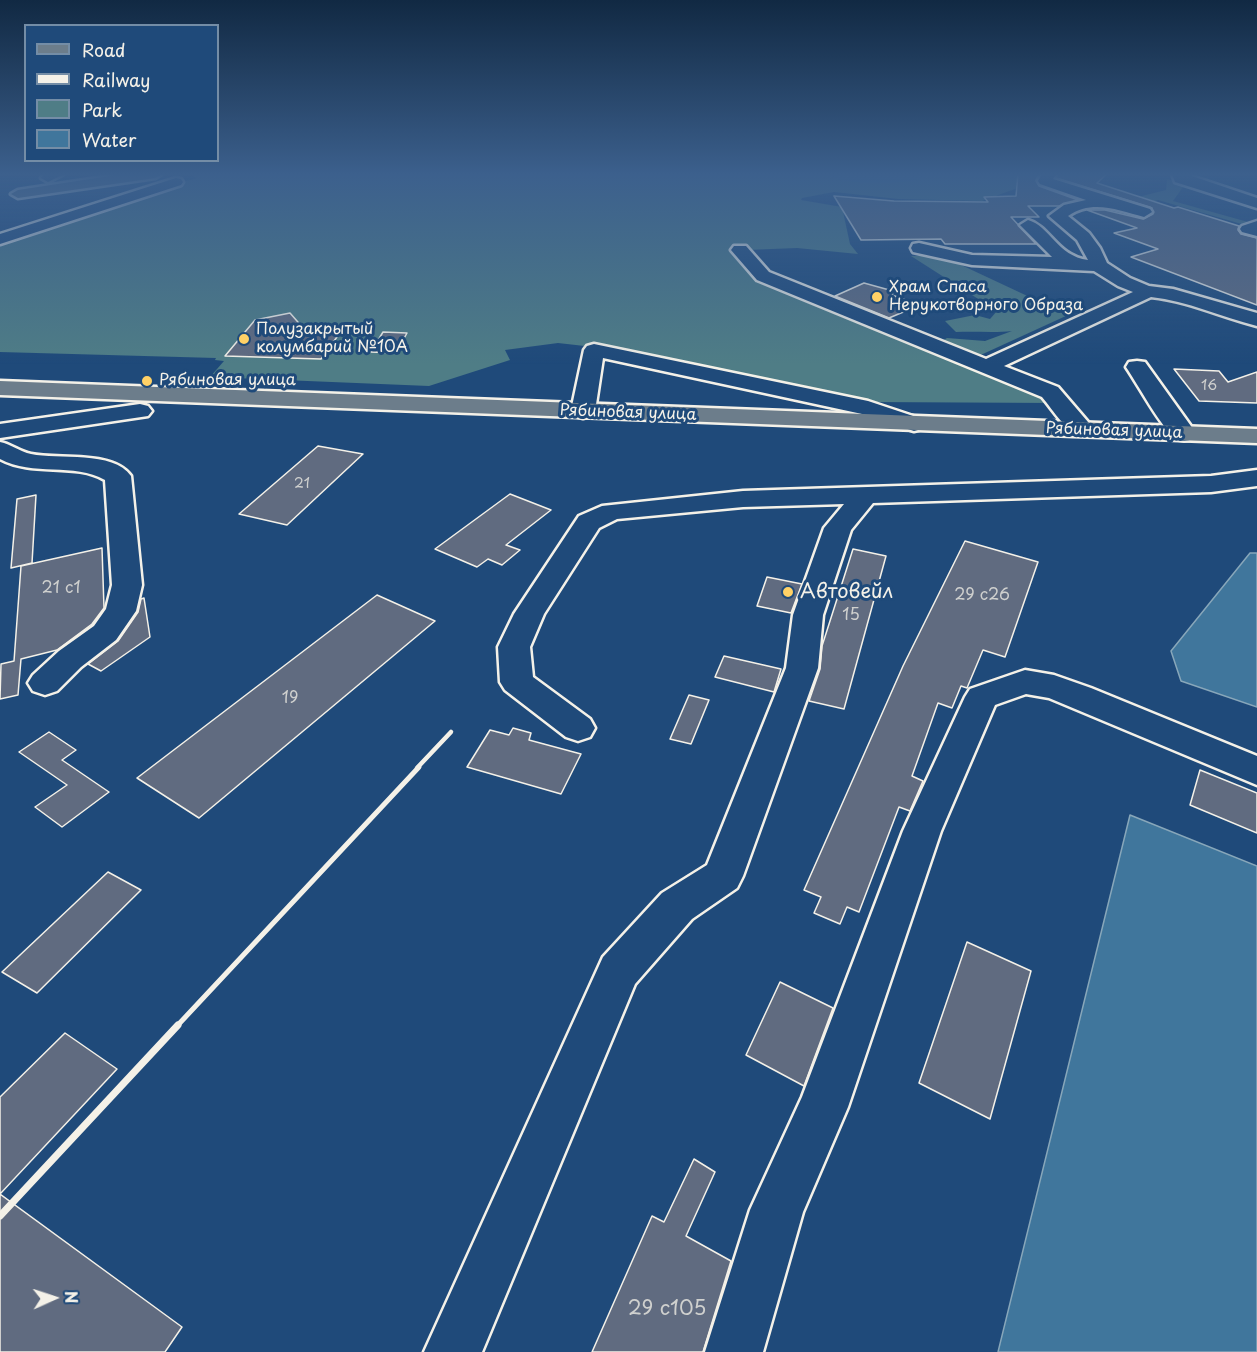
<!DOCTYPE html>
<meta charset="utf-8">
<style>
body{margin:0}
#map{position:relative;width:1257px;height:1352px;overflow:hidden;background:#1f4a7a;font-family:"Playpen Sans",sans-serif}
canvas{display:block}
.legend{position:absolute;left:24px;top:24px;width:195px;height:138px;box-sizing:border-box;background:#1f4a7a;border:2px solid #748da6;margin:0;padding:8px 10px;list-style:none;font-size:18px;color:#f4f1e8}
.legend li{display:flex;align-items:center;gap:12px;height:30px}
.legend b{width:30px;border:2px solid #748da6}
.north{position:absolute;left:24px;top:1268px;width:60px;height:60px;-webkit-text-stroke:4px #1f4a7a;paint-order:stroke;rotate:87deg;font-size:16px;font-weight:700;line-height:24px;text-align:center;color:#f4f1e8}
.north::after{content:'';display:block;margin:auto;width:21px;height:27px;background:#f4f1e8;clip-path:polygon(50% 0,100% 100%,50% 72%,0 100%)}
</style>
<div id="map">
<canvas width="1257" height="1352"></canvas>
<ul class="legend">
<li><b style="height:8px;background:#6c7d8b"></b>Road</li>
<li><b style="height:8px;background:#f4f1e8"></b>Railway</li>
<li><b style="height:16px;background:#4f7d86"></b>Park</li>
<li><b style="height:16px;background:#40769c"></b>Water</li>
</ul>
<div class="north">N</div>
</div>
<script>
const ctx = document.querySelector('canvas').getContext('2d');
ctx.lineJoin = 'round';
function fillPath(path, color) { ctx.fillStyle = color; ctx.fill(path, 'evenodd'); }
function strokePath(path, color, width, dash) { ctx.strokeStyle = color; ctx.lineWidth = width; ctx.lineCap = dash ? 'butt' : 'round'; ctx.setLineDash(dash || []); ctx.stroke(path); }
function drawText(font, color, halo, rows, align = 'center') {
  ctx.font = font + ' "Playpen Sans",sans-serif'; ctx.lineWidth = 6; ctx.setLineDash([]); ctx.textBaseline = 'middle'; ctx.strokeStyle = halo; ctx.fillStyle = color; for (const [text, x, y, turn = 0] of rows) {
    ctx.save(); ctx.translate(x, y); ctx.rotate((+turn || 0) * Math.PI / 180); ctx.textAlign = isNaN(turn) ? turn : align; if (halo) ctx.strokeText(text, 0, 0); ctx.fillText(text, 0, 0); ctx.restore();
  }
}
fillPath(new Path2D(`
 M199,174H1040L1034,182L982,201L898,199L834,192L802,198L801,200L842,207L850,244L858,254L797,248L746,250L783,289L803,301L926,351L947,338L985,341L1012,331C994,333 975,331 956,332L945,321L975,315L990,319L997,311L911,256H942L1068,315L961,364L1057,403L868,402L629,351L558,343L505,350L510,360L429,386L210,377L224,361L215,360L216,358L0,352V241L196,178L193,176Z
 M1167,179L1186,183L1173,201L1248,222L1257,219V221L1245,225L1158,200L1143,205L1126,200L1166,190Z`), '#4f7d86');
const water = new Path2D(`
 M1250,553H1257V707L1181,681L1171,651Z
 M1130,815L1257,866V1352H998Z`);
fillPath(water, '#40769c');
strokePath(water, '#88a7ba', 1.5);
fillPath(new Path2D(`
 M827,174H930C921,186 836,186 827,174Z`), '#40769c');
const building = new Path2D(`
 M1018,174H1039L1036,180L1039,186L1078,200L1059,206H1028L1039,217H1011L1036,244H945L941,239L861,240L834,196L894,201L988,202L984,197L1016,196Z
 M1058,174H1107L1097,183L1174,208L1178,207L1239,226L1238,230L1241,234L1257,238V305L1131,257L1158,249L1114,233L1137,228L1087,210H1105L1143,219L1153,214L1152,208L1056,178Z
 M864,283L893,291L892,295L920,305L889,318L835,296Z
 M290,313L304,329L342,330L321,359L225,356L255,320Z
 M383,332L407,333L396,353L371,352Z
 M1174,369L1219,371L1228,382L1257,372V403L1199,401Z
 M318,446L363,454L287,525L239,514Z
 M510,494L551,510L506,545L520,550L502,565L488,559L477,567L435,549Z
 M36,495L32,563L11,568L17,499Z
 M965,541L1038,562L1005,657L983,650L967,688L961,686L952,708L938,703L912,776L923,781L910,811L899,807L859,912L847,907L840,924L814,913L821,897L804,890L903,666Z
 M102,548L104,608L92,624L57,650L21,659L18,695L0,699L1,664L14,661L21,566Z
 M853,549L886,556L844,709L809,701L820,669L822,646Z
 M767,577L802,584L791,613L757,606Z
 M377,595L435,621L199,818L137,778Z
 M144,598L150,637L101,671L88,664L118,641L138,612L141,599Z
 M724,656L781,669L774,692L715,677Z
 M689,695L709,700L691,744L670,739Z
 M513,728L531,733L529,740L581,754L561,794L467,767L490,730L509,735Z
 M49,732L76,750L62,760L109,792L62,827L35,807L67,785L19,752Z
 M1200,770L1257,793V833L1190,805Z
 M108,872L141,890L37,993L2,972Z
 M967,942L1031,971L990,1119L919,1083Z
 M780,982L833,1008L804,1086L746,1055Z
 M65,1033L117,1069L0,1194V1097Z
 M694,1159L715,1172L686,1236L731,1261L703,1352H592L652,1216L664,1222Z
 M0,1194L182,1327L165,1352H0Z`);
fillPath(building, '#606b80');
strokePath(building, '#f4f1e8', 1.5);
const minor = new Path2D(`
 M64,174L48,182L41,178L44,174Z
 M1042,174H1056L1053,179L1150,209L1152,212L1144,217C1118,210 1092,199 1068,216L1089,233L1100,248L1107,263L1130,278L1149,286L1173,289L1257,313V326C1221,317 1188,301 1151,297L1004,366L1058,387L1094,429L1090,434C1069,439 1055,412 1042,397L757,280L731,250L734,246H746L769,272L986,359L1133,292L1118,286L1094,271L972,265L913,252L911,248L913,244L919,243L972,255L1052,257L1020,225L1028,220C1050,226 1057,256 1088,260L1077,240L1049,216L1064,205L1086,200L1040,184L1038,181Z
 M1172,174H1186L1257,198V208L1175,182Z
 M176,178L181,179L183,182L181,185L0,244V234Z
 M1257,221V236L1242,232L1240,229L1242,226Z
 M594,344L868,401L922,419L926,424L922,429L914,431L862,414L603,358L595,411L591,416L583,418L575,416L571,411L584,350L587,346Z
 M1137,361L1145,362L1193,429L1197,434L1193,439C1187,441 1181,442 1175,438C1159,424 1139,386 1126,367L1129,362Z
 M140,404L148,406L152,411L148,416L0,438V424Z
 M0,442C11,444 20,452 31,454C58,460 113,450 131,476L142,585L136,611L116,640L81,667L57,691L45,695L33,691L28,683L33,675L59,651L94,626L106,609L112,585L105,480C74,462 33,477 0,459Z
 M1257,470V486L1211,492L873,503L851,530L823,615L818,668L743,876L737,888L692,919L635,984L482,1352H424L603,957L662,893L707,865L786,668L793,615L824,528L844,504L743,507L617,519L599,528L544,614L530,647L533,677L590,719L595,728L590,737L578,741L566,737L505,690L500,682L498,647L514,614L579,516L602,506L743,491L1211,476Z
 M1025,670L1054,675L1091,688L1257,756V785L1049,698L1026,694L995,705L941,831L848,1107L803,1212L763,1352H705L750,1210L802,1097L903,831L965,697L970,689Z`);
const major = new Path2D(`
 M123,174H162L155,178L18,198L11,194L18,190Z
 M0,381L1257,429V443L0,395Z`);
strokePath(minor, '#f4f1e8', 5);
strokePath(major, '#f4f1e8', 5);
fillPath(minor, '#1f4a7a');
fillPath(major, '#6c7d8b');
strokePath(new Path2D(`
 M417,768L451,732`), '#f4f1e8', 4.5);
strokePath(new Path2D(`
 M177,1026L419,767`), '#f4f1e8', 5);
strokePath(new Path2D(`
 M0,1216L178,1025`), '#f4f1e8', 7);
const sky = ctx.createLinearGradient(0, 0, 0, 364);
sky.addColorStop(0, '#112943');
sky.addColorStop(0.48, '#3c608d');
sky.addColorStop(1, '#3c608d00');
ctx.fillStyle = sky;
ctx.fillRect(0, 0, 1257, 364);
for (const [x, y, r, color] of [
 [877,297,6,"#ffd166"],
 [244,339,6,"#ffd166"],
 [147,381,6,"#ffd166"],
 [788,592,6,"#ffd166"]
]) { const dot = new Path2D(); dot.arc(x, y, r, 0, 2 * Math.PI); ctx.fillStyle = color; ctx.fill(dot); strokePath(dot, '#1f4a7a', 2); }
drawText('14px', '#cfd0ce', null, [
 ["16",1209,386],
 ["21",302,484]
]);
drawText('16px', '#f4f1e8', '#1f4a7a', [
 ["Храм Спаса",889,288],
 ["Нерукотворного Образа",889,306],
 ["Полузакрытый",256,330],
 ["колумбарий №10А",256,348],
 ["Рябиновая улица",159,381]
], 'left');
drawText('16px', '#f4f1e8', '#1f4a7a', [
 ["Рябиновая улица",628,413,2],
 ["Рябиновая улица",1114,431,2]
]);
drawText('16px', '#cfd0ce', null, [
 ["21 с1",61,589],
 ["29 с26",982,596],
 ["15",851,616],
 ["19",290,699]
]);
drawText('20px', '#f4f1e8', '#1f4a7a', [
 ["Автовейл",800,592]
], 'left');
drawText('20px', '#cfd0ce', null, [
 ["29 с105",667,1309]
]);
</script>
